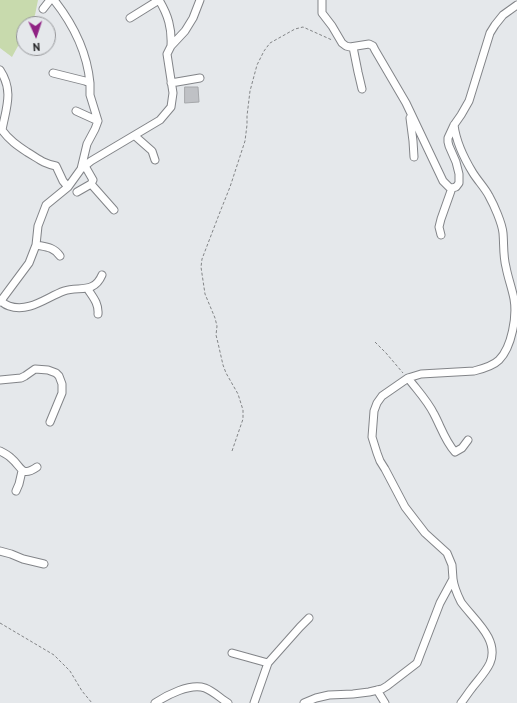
<!DOCTYPE html>
<style>
body{margin:0}
#map{position:relative;width:517px;height:703px;overflow:hidden;background:#e5e8eb;font-family:"PT Sans",sans-serif}
canvas{display:block}
.north{position:absolute;left:16px;top:16px;width:40px;height:40px;box-sizing:border-box;background:#e5e8eb;border:1px solid #959699;border-radius:50%;rotate:177deg;font-size:11px;font-weight:700;line-height:16px;text-align:center;color:#1c1c1e}
.north::after{content:'';display:block;margin:auto;width:14px;height:18px;background:#902284;clip-path:polygon(50% 0,100% 100%,50% 72%,0 100%)}
</style>
<div id="map">
<canvas width="517" height="703"></canvas>
<div class="north">N</div>
</div>
<script>
const ctx = document.querySelector('canvas').getContext('2d');
ctx.lineJoin = 'round';
function fillPath(path, color) { ctx.fillStyle = color; ctx.fill(path, 'evenodd'); }
function strokePath(path, color, width, dash) { ctx.strokeStyle = color; ctx.lineWidth = width; ctx.lineCap = dash ? 'butt' : 'round'; ctx.setLineDash(dash || []); ctx.stroke(path); }
fillPath(new Path2D(`
 M0,0H38L35,15L30,24H24V35L12,57L0,48Z`), '#c8daad');
const building = new Path2D(`
 M185,87H198L199,102L185,103Z`);
fillPath(building, '#bfc1c5');
strokePath(building, '#a5a7aa', 1);
const minor = new Path2D(`
 M54,0C73,24 87,52 90,83
 M159,0C168,15 172,28 171,46
 M322,0V13L332,26L342,43L346,46L350,47L369,44L373,46L375,50L406,103L443,181L449,187L452,188L456,187L459,183V174L456,162L449,146L448,142V138L454,125L461,115L469,101L490,33L495,25L503,15L517,5
 M43,9L50,0
 M130,18L159,0
 M353,47L358,72L362,89
 M0,70C14,91 6,108 2,130C9,140 18,146 27,152C39,159 42,163 56,166L63,181L68,187
 M53,73L85,81L90,83V95L98,121L95,129L87,144L81,169
 M171,83L200,78
 M76,111L98,121
 M410,118L413,141L414,157
 M135,136L152,151L155,160
 M91,184L114,210
 M77,192L91,184L93,180L85,166
 M441,235L439,227L441,219L452,188
 M36,245C46,247 54,247 60,256
 M87,288C92,296 99,303 98,314
 M1,301C3,303 6,305 9,306C29,313 47,297 64,291C79,286 94,294 102,275
 M0,302L29,263L36,245L38,226L46,205L68,187L81,169L91,161L160,120L171,107L173,93L167,54L171,46L185,31L193,18L200,0
 M408,378C417,390 427,400 434,414C441,427 445,441 455,452L462,448L468,440
 M0,380L21,378L25,376L35,369L48,370L56,373L59,376L62,384V393L50,422
 M0,451C4,453 8,455 11,458C22,467 21,478 37,467
 M16,491L19,484L22,471
 M0,551L11,554L23,559L44,564
 M453,579C454,587 457,594 461,602C473,619 500,639 490,663C486,672 478,680 472,688C468,693 465,698 461,703
 M232,653L268,663
 M377,690L385,703
 M155,703C167,695 190,683 205,688C213,691 220,698 228,703
 M254,703L268,663L300,627L309,618
 M304,703L316,698L329,695L353,694L369,692L382,689L387,686L417,663L420,655L440,603L453,579L452,565L447,553L425,533L405,507L385,469L380,461L377,453L372,437L374,411L377,403L382,396L408,378L421,374L474,371C482,369 493,366 499,360C512,347 517,316 514,299C512,288 508,278 506,267C503,256 504,244 503,233C502,223 494,205 489,196C485,188 478,181 473,173C465,160 456,141 454,125`);
strokePath(minor, '#828488', 9);
strokePath(new Path2D(`
 M375,342L386,353L403,373
 M232,451L243,419V410L238,394L226,373L223,365L218,343L216,335L217,326L215,318L205,294L201,267L202,259L220,212L230,187L245,141L247,125V116L250,91L257,65L264,51L270,43L295,29L303,27L332,40
 M0,623L54,655L70,671L82,691L92,703`), '#828486', 1, [3, 2]);
strokePath(minor, '#fff', 7);
</script>
